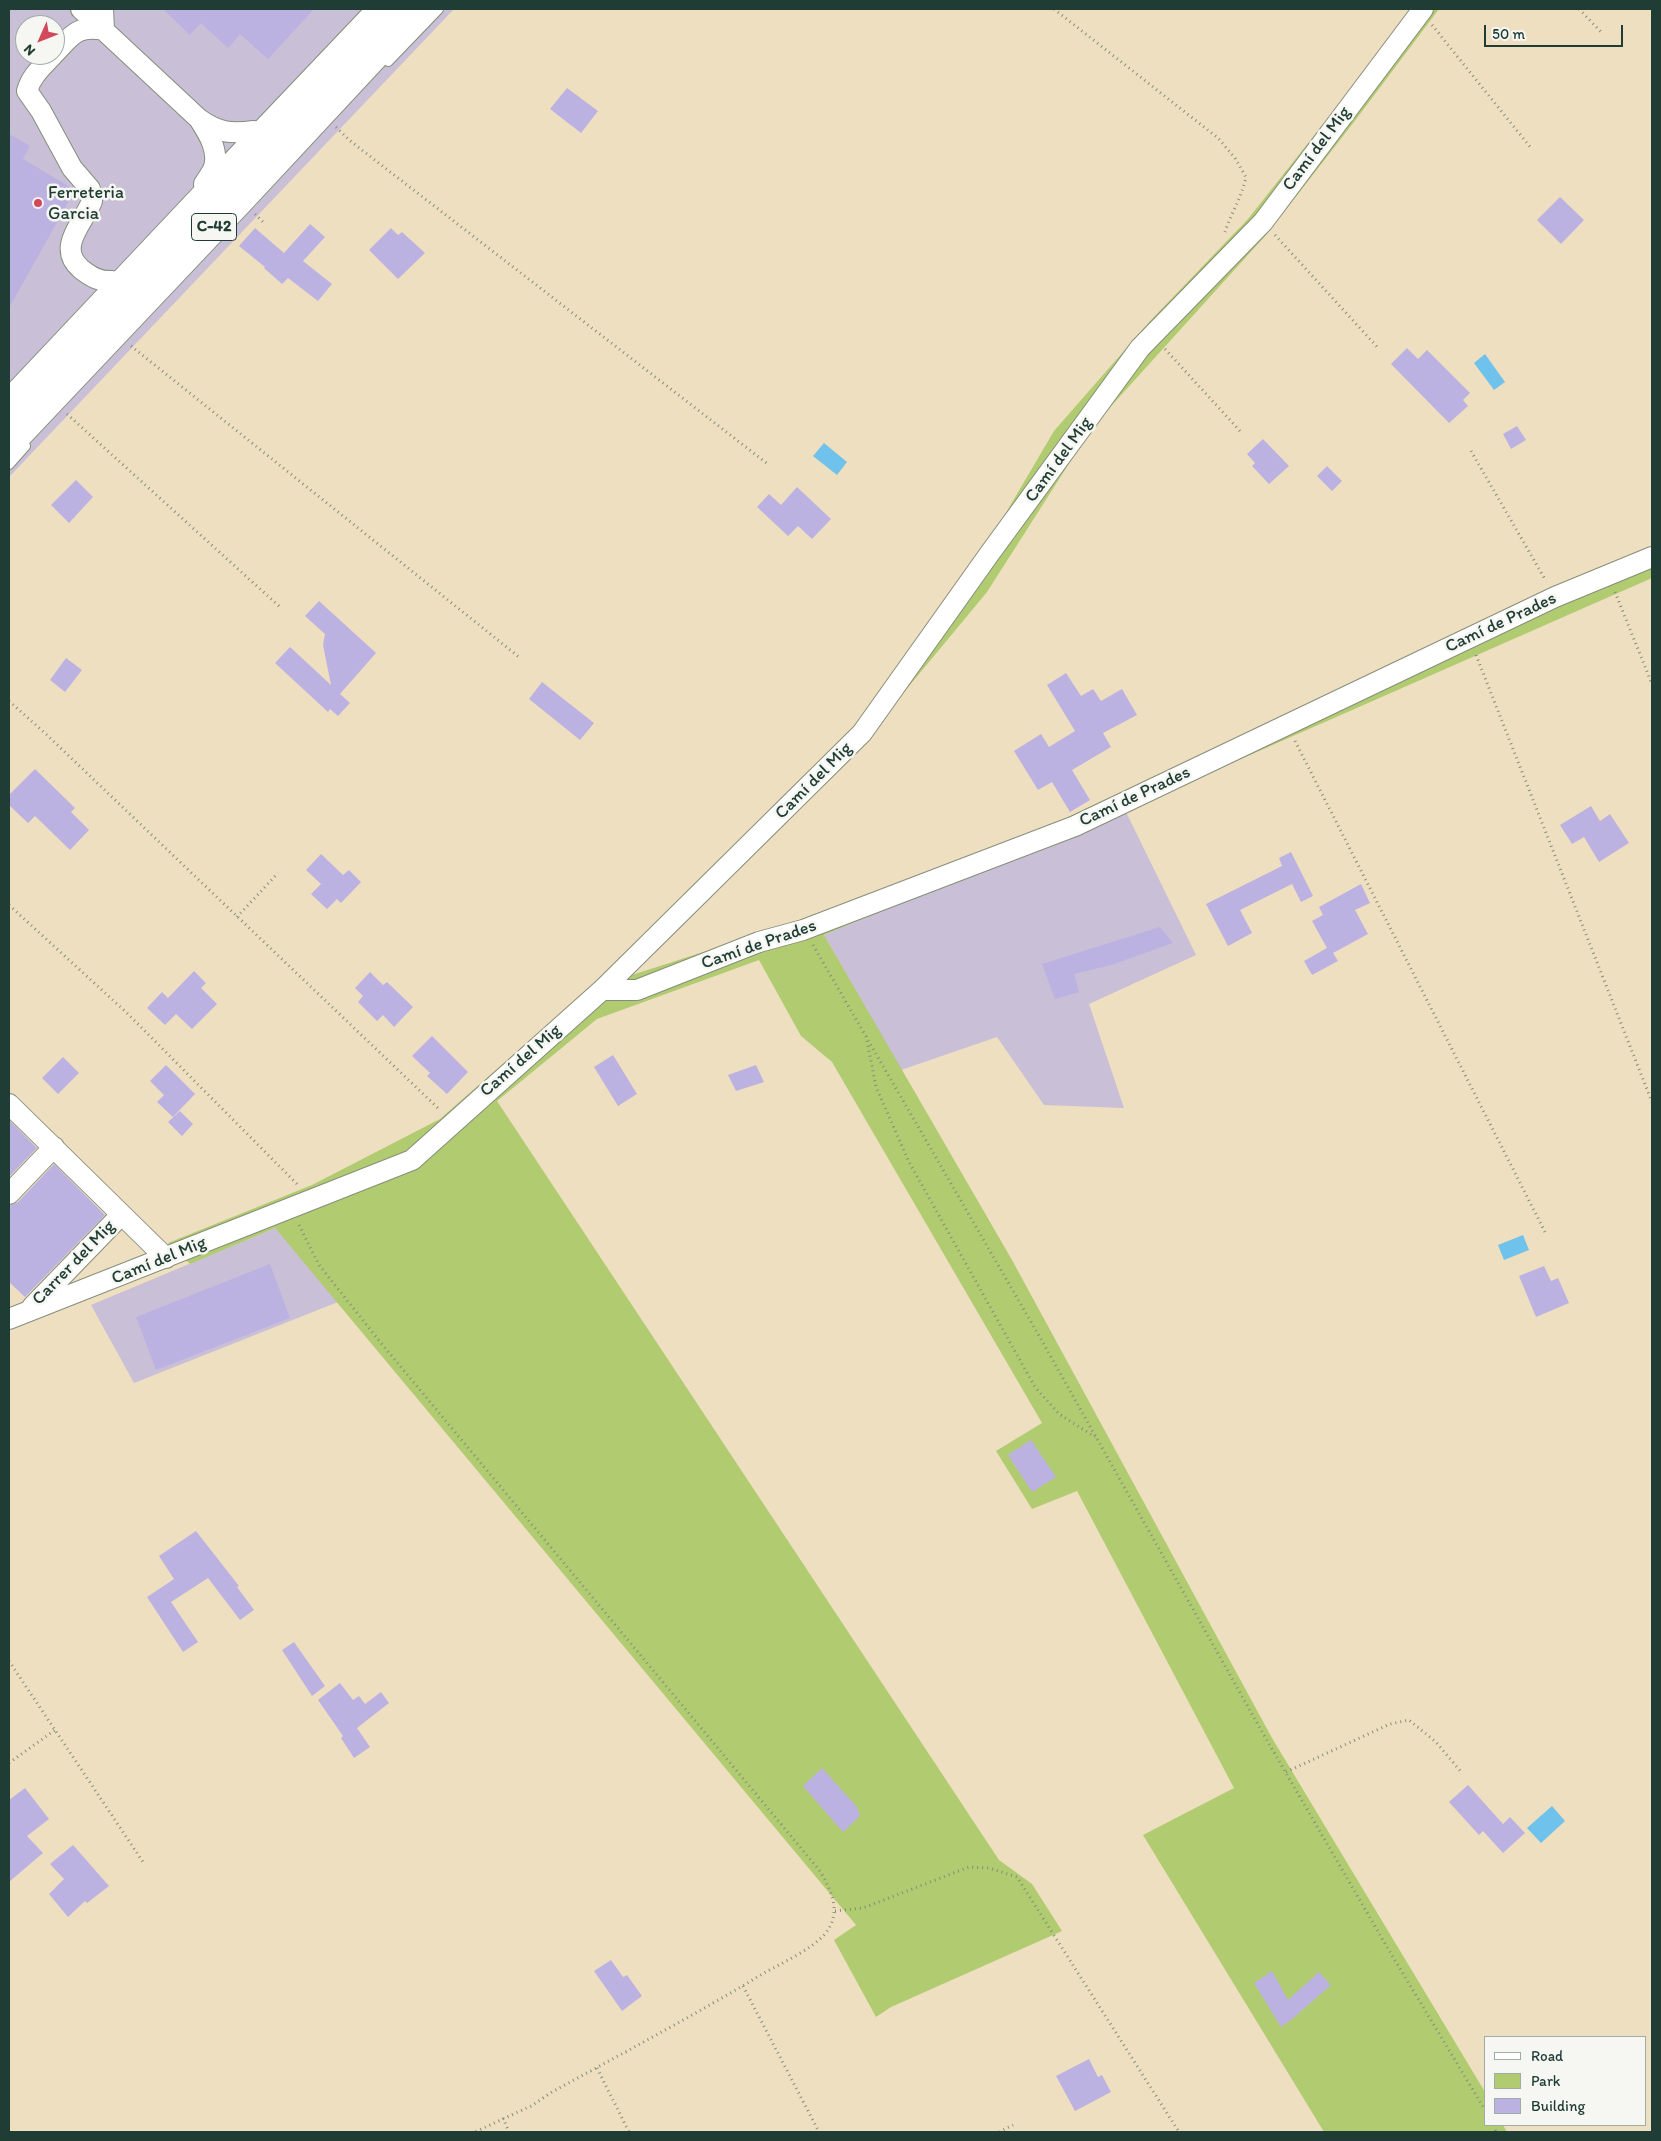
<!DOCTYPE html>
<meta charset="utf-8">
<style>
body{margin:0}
#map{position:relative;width:1661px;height:2141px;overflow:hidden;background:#eedfc0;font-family:Itim,sans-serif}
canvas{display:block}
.frame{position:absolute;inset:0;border:10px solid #1f3d34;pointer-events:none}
.legend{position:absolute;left:1484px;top:2036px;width:162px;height:90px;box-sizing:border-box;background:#f6f6f2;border:1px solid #a0aca6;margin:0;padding:6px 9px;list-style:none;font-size:15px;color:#1f3d34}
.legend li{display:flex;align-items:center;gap:10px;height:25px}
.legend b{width:25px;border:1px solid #a0aca6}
.north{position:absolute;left:15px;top:15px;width:50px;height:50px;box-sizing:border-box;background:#f6f6f2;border:1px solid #a0aca6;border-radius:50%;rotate:226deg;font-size:14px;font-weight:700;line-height:20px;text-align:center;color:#1f3d34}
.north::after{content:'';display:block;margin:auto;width:18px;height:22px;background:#d1495b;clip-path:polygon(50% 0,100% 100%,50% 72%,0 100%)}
.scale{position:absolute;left:1484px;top:25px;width:139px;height:22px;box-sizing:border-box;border:2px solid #1f3d34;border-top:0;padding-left:6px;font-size:15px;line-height:18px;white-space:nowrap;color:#1f3d34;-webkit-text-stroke:4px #f6f6f2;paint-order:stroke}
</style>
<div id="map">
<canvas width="1661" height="2141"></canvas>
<div class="frame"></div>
<ul class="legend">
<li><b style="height:6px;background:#fff"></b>Road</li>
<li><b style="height:14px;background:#b1cb71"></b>Park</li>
<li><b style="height:14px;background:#bcb2e2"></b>Building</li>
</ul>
<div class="north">N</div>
<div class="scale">50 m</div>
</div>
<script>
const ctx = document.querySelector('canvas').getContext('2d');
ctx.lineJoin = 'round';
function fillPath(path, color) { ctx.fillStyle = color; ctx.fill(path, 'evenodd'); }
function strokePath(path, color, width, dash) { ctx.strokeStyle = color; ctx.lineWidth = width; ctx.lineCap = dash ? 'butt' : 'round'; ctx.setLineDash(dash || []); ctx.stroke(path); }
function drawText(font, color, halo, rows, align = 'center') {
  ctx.font = font + ' Itim,sans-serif'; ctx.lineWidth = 5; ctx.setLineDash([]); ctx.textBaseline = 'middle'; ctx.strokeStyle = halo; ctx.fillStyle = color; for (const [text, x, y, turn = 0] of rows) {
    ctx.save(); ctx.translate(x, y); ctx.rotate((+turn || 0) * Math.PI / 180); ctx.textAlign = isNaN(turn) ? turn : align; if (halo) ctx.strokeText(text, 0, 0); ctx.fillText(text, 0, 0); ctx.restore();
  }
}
fillPath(new Path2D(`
 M9,9H454L9,477ZM25,25H55V55H25Z
 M1125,810L1196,955L1089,1004L1124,1108L1044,1105L997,1037L901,1070L824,935Z
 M275,1228L338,1302L134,1383L91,1305Z`), '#c9bfd7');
fillPath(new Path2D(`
 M1410,9H1439L1354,122L1266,235L1093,426L987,592L861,744L632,975L793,923L1047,827L1289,713L1652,549V578L1125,810L824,935L1012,1260L1272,1738L1485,2092V2125H1503L1507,2132H1324L1143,1835L1234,1788L1077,1491L1032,1509L996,1451L1042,1423L832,1062L801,1036L759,960L597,1019L497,1101L999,1860L1032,1884L1062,1931L891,2007L876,2017L834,1940L856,1925L275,1228L190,1264L168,1243L312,1185L440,1119L618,963L855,728L987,545L1054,431L1151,320L1248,219L1354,85Z`), '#b1cb71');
fillPath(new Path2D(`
 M1485,354L1505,382L1494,390L1474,363Z
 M824,443L847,462L837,475L813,456Z
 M1523,1235L1529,1250L1504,1260L1498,1245Z
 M1552,1806L1565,1821L1541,1843L1527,1828Z`), '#6fc2eb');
fillPath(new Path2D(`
 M163,9H314L268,59L240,34L228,48L201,23L190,35Z
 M567,88L598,111L581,133L550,109Z
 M9,134L30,146L23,159L75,190L9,308Z
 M1560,197L1584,220L1561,244L1537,220Z
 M310,224L325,237L303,261L332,284L318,301L288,278L282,284L264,268L265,267L239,246L255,228L284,253Z
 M391,228L398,235L402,232L425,253L398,279L369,250Z
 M1407,348L1418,359L1427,350L1470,393L1463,400L1468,406L1449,423L1391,364Z
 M1517,426L1526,440L1511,449L1503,434Z
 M1263,439L1289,466L1269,484L1252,466L1255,463L1247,454Z
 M1327,466L1342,481L1332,491L1317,476Z
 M76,480L93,497L69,523L51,505Z
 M797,487L831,519L812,539L798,526L788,536L757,507L769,494L781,505Z
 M319,601L376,653L340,694L350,703L338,716L330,709L328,712L275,663L290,647L331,685L323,645L325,634L305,616Z
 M66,658L82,670L65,692L50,680Z
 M1066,673L1081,696L1093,689L1101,701L1122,689L1137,715L1103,733L1111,747L1072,770L1090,800L1070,812L1052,782L1038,790L1014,751L1041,734L1049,747L1075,731L1047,685Z
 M542,682L594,723L580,740L529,699Z
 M35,769L75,808L71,812L89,830L70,850L35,816L28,823L9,805V795Z
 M1591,806L1600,821L1610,814L1629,843L1599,862L1584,837L1572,844L1560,825Z
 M1291,852L1313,896L1301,902L1292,884L1240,910L1252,933L1228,946L1206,904L1282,866L1279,858Z
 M321,854L343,875L349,870L361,882L341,903L337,899L327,909L311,894L321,884L306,870Z
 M1361,884L1370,903L1355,910L1368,934L1333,953L1338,961L1312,975L1304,961L1327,948L1312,921L1323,915L1319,907Z
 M1160,927L1173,943L1111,965L1074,974L1079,992L1055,999L1042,964Z
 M194,971L206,983L201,988L217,1004L192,1029L176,1014L165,1025L147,1008L162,992L168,998Z
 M370,972L383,985L387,982L413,1007L394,1027L383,1015L377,1021L358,1002L363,996L355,988Z
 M432,1036L468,1072L447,1094L427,1076L430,1073L412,1056Z
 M613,1055L637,1094L618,1106L594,1067Z
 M63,1057L79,1073L58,1094L42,1078Z
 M166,1065L195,1094L173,1117L157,1102L164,1095L150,1081Z
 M756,1065L764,1082L736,1091L728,1075Z
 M180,1111L193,1124L182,1136L168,1122Z
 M9,1120L37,1148L9,1177Z
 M54,1164L105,1215L25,1297L9,1282V1206L18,1202Z
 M270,1264L290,1318L156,1370L136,1317Z
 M1544,1266L1551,1281L1558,1278L1569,1303L1536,1317L1519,1276Z
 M1031,1440L1056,1477L1032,1492L1008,1455Z
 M196,1531L239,1586L237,1587L254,1610L240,1620L208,1578L171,1602L198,1642L183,1652L147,1597L174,1579L159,1556Z
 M294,1642L325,1686L312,1696L282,1650Z
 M340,1683L353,1700L359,1696L365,1704L381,1692L389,1703L357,1728L370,1747L354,1758L341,1738L343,1736L318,1700Z
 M822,1768L857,1807L860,1816L843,1832L803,1786Z
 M1468,1785L1503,1824L1510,1817L1525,1833L1503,1853L1483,1831L1479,1835L1449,1802Z
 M25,1788L49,1819L27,1836L43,1853L9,1882V1800Z
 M73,1845L109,1886L87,1903L85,1901L68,1917L49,1894L64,1879L50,1864Z
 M611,1960L623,1977L627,1975L642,1996L622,2011L594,1971Z
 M1272,1971L1288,2000L1319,1972L1331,1985L1291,2020L1281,2027L1254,1983Z
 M1089,2059L1098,2077L1102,2075L1111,2092L1075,2111L1056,2076Z`), '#bcb2e2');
const service = new Path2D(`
 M388,61L438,9
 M216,171L370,9
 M9,391L206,182
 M9,464L25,446`);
const minor = new Path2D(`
 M81,9L199,119
 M55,53C72,35 77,25 104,30L103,9
 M53,55C43,66 31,76 27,91L41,111L72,168L90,189L92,201C83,224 56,247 81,269C91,277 100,282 112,281
 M204,184C207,179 212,173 214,167C219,150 208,133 199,119C219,133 231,134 254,131
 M602,990H637L759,942L803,930L1075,826L1555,597L1652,557
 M9,1104L166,1258
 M9,1194L54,1147
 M32,1307L121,1215
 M9,1319L412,1160L602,990L862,733L990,553L1140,348L1263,222L1423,9`);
const primary = new Path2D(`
 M9,413L389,9
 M9,444L241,199L418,9`);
strokePath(service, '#868e7a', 12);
strokePath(minor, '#868e7a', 22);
strokePath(primary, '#868e7a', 30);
strokePath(new Path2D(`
 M1054,9L1218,138L1235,158L1246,177C1242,197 1231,213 1225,232
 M1579,9L1603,34
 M1432,25L1531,148
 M336,127L349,140L769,465
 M255,214L264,223
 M1275,235L1379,349
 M131,346L519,657
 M1165,349L1240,431
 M67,414L280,607
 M1471,451L1546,581
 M1615,592L1652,684
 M1476,655L1652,1102
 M9,701L47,735L440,1110
 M1295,741L1545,1232
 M9,905L127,1013L298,1185
 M237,917L278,873
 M813,945L1038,1334L1261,1730L1387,1947L1485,2110
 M866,1036L876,1087L909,1162L1035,1387L1059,1414L1095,1437
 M299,1225L319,1265L381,1343L820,1871C832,1892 842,1912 825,1934C812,1949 782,1963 764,1973C695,2015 623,2053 552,2092L531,2106L475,2132
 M9,1661L143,1862
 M9,1763L55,1730
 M1286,1772L1390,1724L1409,1720L1436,1742L1462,1773
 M835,1911L863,1908L969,1867L989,1868L1017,1877L1179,2132
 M743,1986L819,2132
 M597,2068L629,2132
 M503,2118L509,2132
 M1494,2125L1496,2132
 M999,2132L1013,2125`), '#868e7a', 3, [1, 4]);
strokePath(service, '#fff', 10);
strokePath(minor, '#fff', 20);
strokePath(primary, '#fff', 28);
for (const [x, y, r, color] of [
 [38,203,5,"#d1495b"]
]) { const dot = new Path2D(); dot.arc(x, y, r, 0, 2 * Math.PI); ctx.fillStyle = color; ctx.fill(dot); strokePath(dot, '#f6f6f2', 2); }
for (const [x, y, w] of [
 [214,227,45]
]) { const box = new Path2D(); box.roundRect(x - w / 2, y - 13.5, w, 27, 4); ctx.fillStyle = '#f6f6f2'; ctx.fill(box); strokePath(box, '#1f3d34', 1); }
drawText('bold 16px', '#1f3d34', null, [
 ["C-42",214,227]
]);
drawText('18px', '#1f3d34', '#f6f6f2', [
 ["Camí del Mig",1317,149,-53],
 ["Camí del Mig",1059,460,-54],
 ["Camí de Prades",1501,623,-25],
 ["Camí del Mig",814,781,-45],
 ["Camí de Prades",1135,797,-25],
 ["Camí de Prades",759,945,-19],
 ["Camí del Mig",521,1061,-41],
 ["Camí del Mig",159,1261,-22],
 ["Carrer del Mig",74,1263,-46]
]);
drawText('18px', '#1f3d34', '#f6f6f2', [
 ["Ferreteria",48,193],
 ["Garcia",48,214]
], 'left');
</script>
